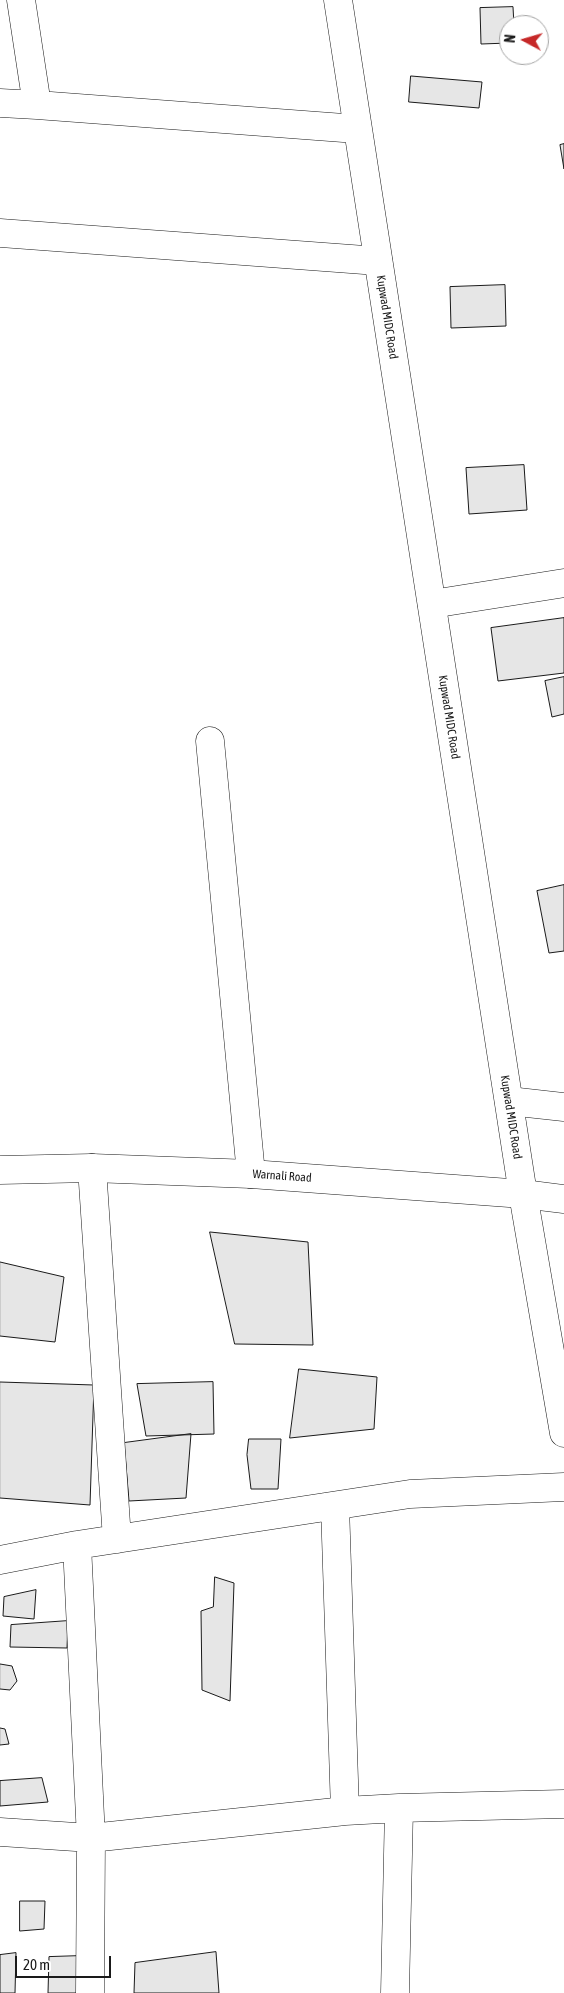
<!DOCTYPE html>
<style>
body{margin:0}
#map{position:relative;width:564px;height:1993px;overflow:hidden;background:#fff;font-family:"Asap Condensed",sans-serif}
canvas{display:block}
.north{position:absolute;left:499px;top:15px;width:50px;height:50px;box-sizing:border-box;background:#fff;border:1px solid #a3a3a3;border-radius:50%;rotate:276deg;font-size:14px;font-weight:700;line-height:20px;text-align:center;color:#1a1a1a}
.north::after{content:'';display:block;margin:auto;width:18px;height:22px;background:#c62828;clip-path:polygon(50% 0,100% 100%,50% 72%,0 100%)}
.scale{position:absolute;left:15px;top:1956px;width:96px;height:22px;box-sizing:border-box;border:2px solid #1a1a1a;border-top:0;padding-left:6px;font-size:15px;line-height:18px;white-space:nowrap;color:#1a1a1a;-webkit-text-stroke:4px #fff;paint-order:stroke}
</style>
<div id="map">
<canvas width="564" height="1993"></canvas>
<div class="north">N</div>
<div class="scale">20 m</div>
</div>
<script>
const ctx = document.querySelector('canvas').getContext('2d');
ctx.lineJoin = 'round';
function fillPath(path, color) { ctx.fillStyle = color; ctx.fill(path, 'evenodd'); }
function strokePath(path, color, width, dash) { ctx.strokeStyle = color; ctx.lineWidth = width; ctx.lineCap = dash ? 'butt' : 'round'; ctx.setLineDash(dash || []); ctx.stroke(path); }
function drawText(font, color, halo, rows, align = 'center') {
  ctx.font = font + ' "Asap Condensed",sans-serif'; ctx.lineWidth = 4; ctx.setLineDash([]); ctx.textBaseline = 'middle'; ctx.strokeStyle = halo; ctx.fillStyle = color; for (const [text, x, y, turn = 0] of rows) {
    ctx.save(); ctx.translate(x, y); ctx.rotate((+turn || 0) * Math.PI / 180); ctx.textAlign = isNaN(turn) ? turn : align; if (halo) ctx.strokeText(text, 0, 0); ctx.fillText(text, 0, 0); ctx.restore();
  }
}
const building = new Path2D(`
 M513,7L514,25H509V43L481,44L480,8Z
 M411,76L482,82L479,108L409,102Z
 M564,144V169L560,145Z
 M505,285L506,326L451,328L450,287Z
 M524,465L527,510L469,514L466,468Z
 M564,618V673L498,681L491,628Z
 M564,677V714L552,717L545,681Z
 M564,885V951L549,953L537,891Z
 M210,1232L308,1242L313,1345L235,1344Z
 M0,1262L64,1277L55,1342L0,1336Z
 M299,1369L377,1377L374,1429L290,1438Z
 M0,1382L94,1385L90,1505L0,1498Z
 M213,1382L214,1434L146,1436L137,1384Z
 M191,1434L186,1498L129,1501L124,1443Z
 M249,1439H281L278,1489H251L247,1455Z
 M215,1577L234,1583L230,1701L202,1690L201,1611L213,1607Z
 M36,1590L34,1619L3,1616L4,1597Z
 M68,1621L67,1648L10,1647L11,1625Z
 M0,1664L12,1666L17,1681L10,1690L0,1689Z
 M0,1728L5,1729L9,1744L0,1745Z
 M42,1778L48,1802L0,1806V1781Z
 M20,1901H45L44,1929L20,1931Z
 M216,1952L219,1993H134L135,1963Z
 M16,1953L15,1993H0V1955Z
 M80,1956L82,1993H48L49,1957Z`);
fillPath(building, '#e6e6e6');
strokePath(building, '#1a1a1a', 1);
const street = new Path2D(`
 M21,0L37,105L357,129
 M0,103L37,105
 M0,233L378,261
 M432,604L564,583
 M210,741L251,1174
 M509,1101L564,1107
 M92,1168L117,1539
 M335,1506L345,1811L399,1808L395,1993
 M0,1560L77,1545
 M399,1808L564,1804
 M0,1832L91,1838L77,1545L410,1494L564,1487
 M90,1993L91,1838L345,1811`);
const secondary = new Path2D(`
 M0,1170L92,1168L251,1174L523,1194L564,1199`);
const primary = new Path2D(`
 M338,0L523,1194L564,1433`);
strokePath(street, '#1a1a1a', 29);
strokePath(secondary, '#1a1a1a', 29);
strokePath(primary, '#1a1a1a', 29);
strokePath(street, '#fff', 28);
strokePath(secondary, '#fff', 28);
strokePath(primary, '#fff', 28);
drawText('12px', '#1a1a1a', '#fff', [
 ["Kupwad MIDC Road",387,317,81],
 ["Kupwad MIDC Road",449,717,81],
 ["Kupwad MIDC Road",511,1117,81],
 ["Warnali Road",282,1176,4]
]);
</script>
